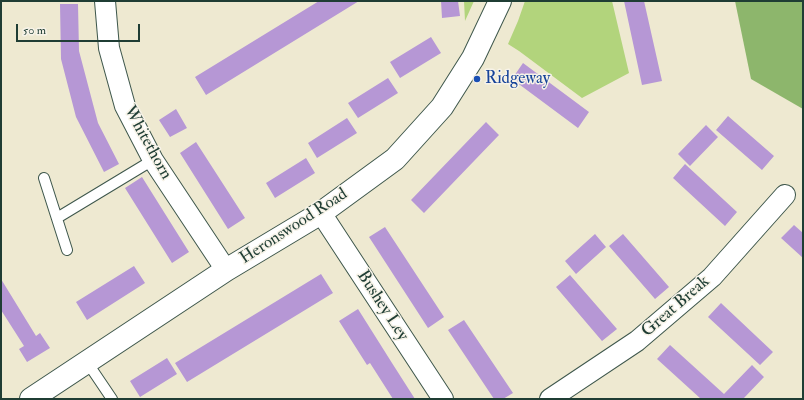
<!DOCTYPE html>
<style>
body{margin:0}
#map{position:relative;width:804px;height:400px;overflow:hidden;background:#eee9d1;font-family:"IM FELL Double Pica",serif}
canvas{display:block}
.frame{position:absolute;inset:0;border:2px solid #1f3d34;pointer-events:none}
.scale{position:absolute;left:16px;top:24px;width:124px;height:18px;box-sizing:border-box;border:2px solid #1f3d34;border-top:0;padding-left:5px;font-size:12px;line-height:14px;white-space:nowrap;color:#1f3d34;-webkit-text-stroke:3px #f7f3e8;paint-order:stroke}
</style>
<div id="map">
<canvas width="804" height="400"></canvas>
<div class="frame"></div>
<div class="scale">50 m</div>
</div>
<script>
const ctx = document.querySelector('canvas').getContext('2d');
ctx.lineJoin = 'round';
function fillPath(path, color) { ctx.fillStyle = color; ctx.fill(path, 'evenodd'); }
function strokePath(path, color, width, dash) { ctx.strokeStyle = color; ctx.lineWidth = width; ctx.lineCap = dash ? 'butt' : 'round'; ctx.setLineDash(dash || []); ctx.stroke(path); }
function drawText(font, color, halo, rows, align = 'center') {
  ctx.font = font + ' "IM FELL Double Pica",serif'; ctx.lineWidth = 3; ctx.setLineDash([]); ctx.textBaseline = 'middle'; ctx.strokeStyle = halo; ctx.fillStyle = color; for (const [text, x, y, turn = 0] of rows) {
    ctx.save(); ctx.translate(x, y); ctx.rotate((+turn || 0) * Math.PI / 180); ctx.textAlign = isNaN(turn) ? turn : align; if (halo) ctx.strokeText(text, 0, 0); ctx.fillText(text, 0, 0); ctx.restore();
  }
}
fillPath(new Path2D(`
 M464,1H474L465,21Z
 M525,1H612L629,73L582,98L519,51L508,44L518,21Z`), '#b2d47c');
fillPath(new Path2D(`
 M735,1H803V109L751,79Z`), '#8db66c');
fillPath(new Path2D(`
 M319,1H359L206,95L195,77Z
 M441,1H458L460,16L442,18Z
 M624,1H644L662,81L642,85Z
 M60,4H78L79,51L98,123L119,164L104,172L76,117L61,59Z
 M431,37L441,53L400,78L390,62Z
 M523,63L589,112L578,128L512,79Z
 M388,78L398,93L358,118L348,103Z
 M176,109L187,128L170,137L159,120Z
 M728,116L774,156L762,170L716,130Z
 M347,118L357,133L317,158L308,143Z
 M486,122L499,135L424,213L411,200Z
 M706,125L718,137L690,166L678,154Z
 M196,142L245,218L228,229L180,153Z
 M306,158L315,173L275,198L266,183Z
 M685,164L737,212L725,226L673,178Z
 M142,177L189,252L172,263L125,188Z
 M794,225L803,233V258L781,238Z
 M385,227L444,317L428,328L369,237Z
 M595,234L606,247L576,274L565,261Z
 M623,234L669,287L655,299L609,246Z
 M134,266L145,283L87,320L76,302Z
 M321,274L333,293L187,382L175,363Z
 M570,275L617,329L602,341L556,287Z
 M1,279L36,336L40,333L50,348L27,362L19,349L24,346L1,310Z
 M721,303L773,352L760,365L708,317Z
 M358,309L392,363L415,399H393L370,363L367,365L339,321Z
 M464,320L513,393L503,399H494L448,330Z
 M670,345L724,394L752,365L764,377L743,399H701L657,359Z
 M167,358L177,374L140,397L130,381Z`), '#b697d5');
const service = new Path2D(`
 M44,178L67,250
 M57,218L153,160
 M87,362L112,399`);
const minor = new Path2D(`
 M105,1L109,48L125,106L153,160L226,270
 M321,213L443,399
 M550,399L637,341L712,277L785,195`);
const tertiary = new Path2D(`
 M31,399L226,270L321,213L395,159L442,107L473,58L500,1`);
strokePath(service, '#3e574c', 12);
strokePath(minor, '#3e574c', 22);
strokePath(tertiary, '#3e574c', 24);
strokePath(service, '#fff', 10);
strokePath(minor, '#fff', 20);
strokePath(tertiary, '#fff', 22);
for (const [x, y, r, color] of [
 [477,79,4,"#1a4fb4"]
]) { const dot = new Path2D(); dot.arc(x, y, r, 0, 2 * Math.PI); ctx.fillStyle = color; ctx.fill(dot); strokePath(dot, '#f7f3e8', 1.5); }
drawText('17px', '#164399', '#f7f3e8', [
 ["Ridgeway",485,79]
], 'left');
drawText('17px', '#1f3d34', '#f7f3e8', [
 ["Whitethorn",147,143,61],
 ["Heronswood Road",294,227,-33],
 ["Bushey Ley",382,306,57],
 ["Great Break",676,307,-41]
]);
</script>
